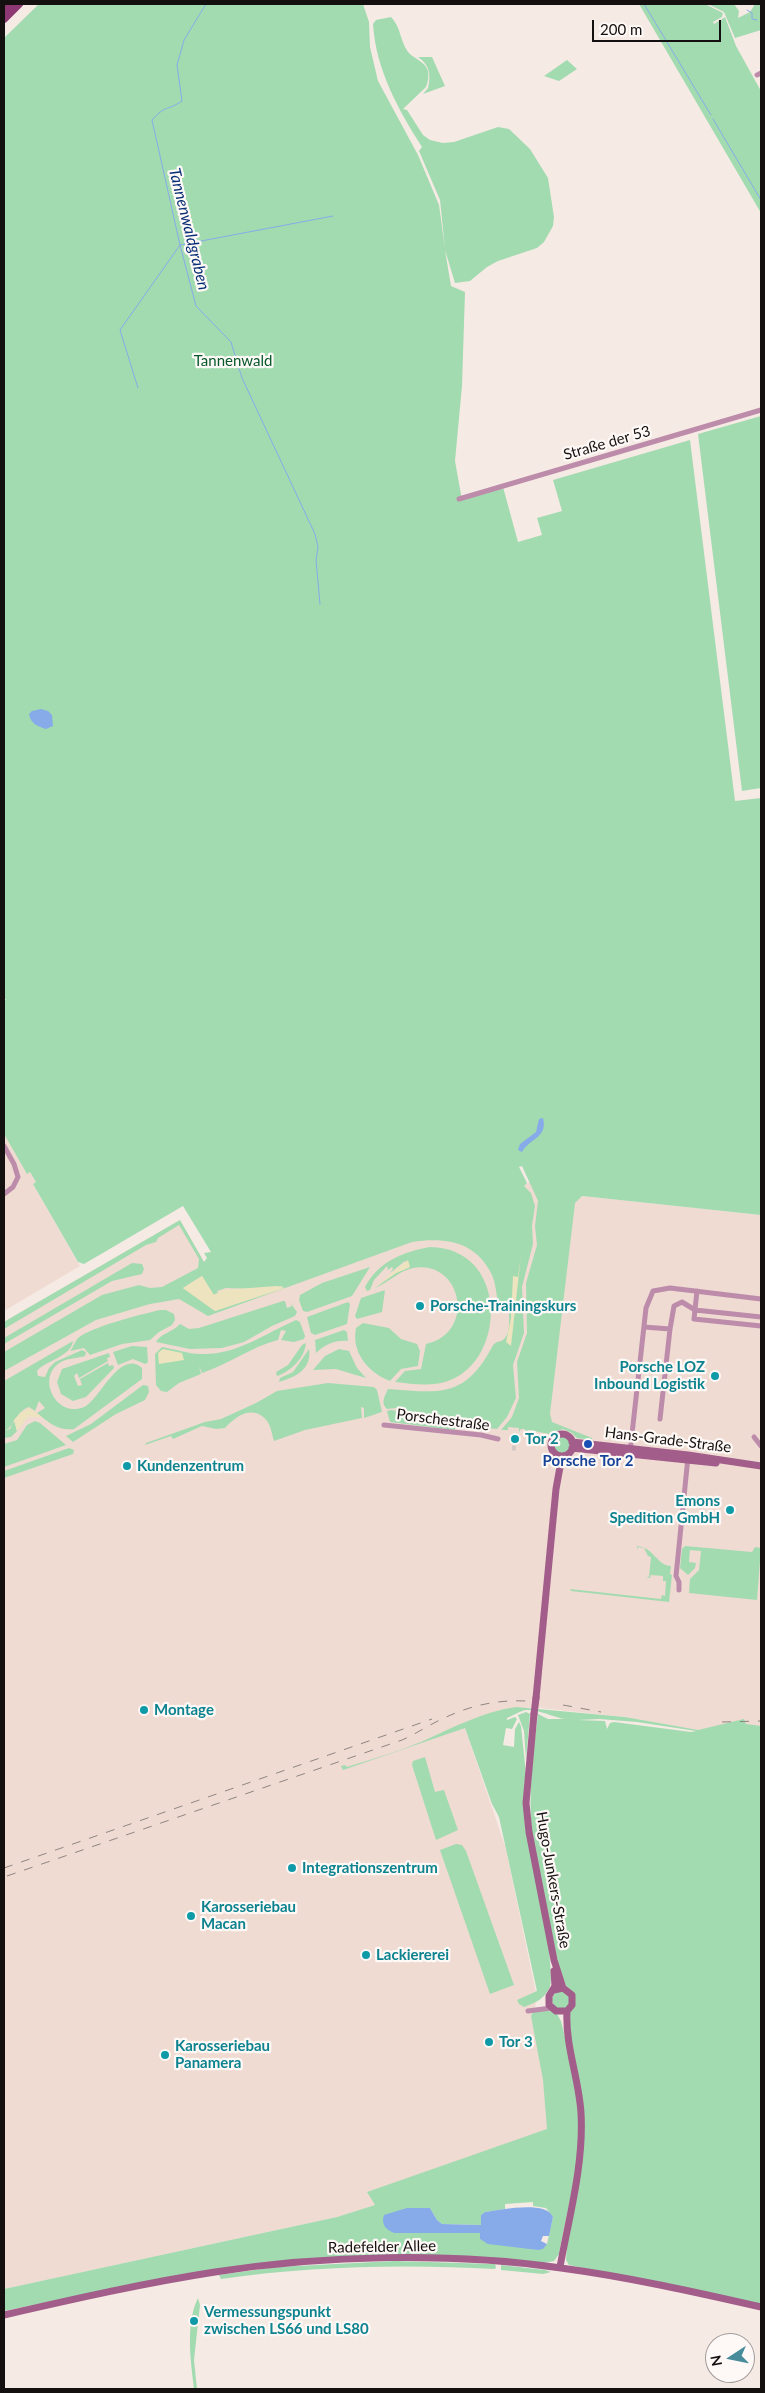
<!DOCTYPE html>
<meta charset="utf-8">
<style>
body{margin:0}
#map{position:relative;width:765px;height:2393px;overflow:hidden;background:#f6eae4;font-family:Lato,sans-serif}
canvas{display:block}
.frame{position:absolute;inset:0;border:5px solid #14100f;pointer-events:none}
.north{position:absolute;left:705px;top:2333px;width:50px;height:50px;box-sizing:border-box;background:#fef9f6;border:1px solid #a09c9a;border-radius:50%;rotate:259deg;font-size:14px;font-weight:700;line-height:20px;text-align:center;color:#14100f}
.north::after{content:'';display:block;margin:auto;width:18px;height:22px;background:#488b9b;clip-path:polygon(50% 0,100% 100%,50% 72%,0 100%)}
.scale{position:absolute;left:592px;top:20px;width:129px;height:22px;box-sizing:border-box;border:2px solid #14100f;border-top:0;padding-left:6px;font-size:15px;line-height:18px;white-space:nowrap;color:#14100f;-webkit-text-stroke:4px #fef9f6;paint-order:stroke}
</style>
<div id="map">
<canvas width="765" height="2393"></canvas>
<div class="frame"></div>
<div class="north">N</div>
<div class="scale">200 m</div>
</div>
<script>
const ctx = document.querySelector('canvas').getContext('2d');
ctx.lineJoin = 'round';
function fillPath(path, color) { ctx.fillStyle = color; ctx.fill(path, 'evenodd'); }
function strokePath(path, color, width, dash) { ctx.strokeStyle = color; ctx.lineWidth = width; ctx.lineCap = dash ? 'butt' : 'round'; ctx.setLineDash(dash || []); ctx.stroke(path); }
function drawText(font, color, halo, rows, align = 'center') {
  ctx.font = font + ' Lato,sans-serif'; ctx.lineWidth = 4.5; ctx.setLineDash([]); ctx.textBaseline = 'middle'; ctx.strokeStyle = halo; ctx.fillStyle = color; for (const [text, x, y, turn = 0] of rows) {
    ctx.save(); ctx.translate(x, y); ctx.rotate((+turn || 0) * Math.PI / 180); ctx.textAlign = isNaN(turn) ? turn : align; if (halo) ctx.strokeText(text, 0, 0); ctx.fillText(text, 0, 0); ctx.restore();
  }
}
fillPath(new Path2D(`
 M4,1134L27,1173L30,1172L36,1182L33,1184L80,1266L4,1311Z
 M550,1173L582,1196L761,1215V1737L699,1731L625,1717L531,1707L465,1728L506,1849L536,1993L535,2014L572,2149L409,2178L368,2192L376,2205L337,2217L4,2289V1322L180,1220L217,1284L466,1211Z`), '#efdbd2');
fillPath(new Path2D(`
 M39,4H363L369,22L370,47L378,81L418,155L439,205L445,248L440,200L419,151L422,147C398,109 376,70 373,24L376,20L391,17C401,27 400,41 408,52C414,59 425,61 428,71C429,77 428,82 426,87L403,109L407,110L423,135L430,140L443,143L454,142L498,127L509,129L530,149L548,178L554,217L553,226L544,242L537,248L498,261L487,267L470,281L455,283L445,250L451,286L465,292L462,386L455,461L462,500L503,487L518,542L542,535L537,518L562,511L553,480L690,440L735,801L761,798V1215L582,1196L575,1203L550,1414L552,1422L592,1438V1440L577,1438L572,1433L563,1429L549,1434L529,1430L525,1432V1429H521L519,1432V1428L508,1427V1430H501L512,1417L519,1398L517,1362L527,1333L526,1283L537,1245L535,1226L538,1201L522,1166L519,1167L527,1183L524,1186L531,1193L535,1206L532,1226L533,1244L522,1287L524,1333L513,1365L516,1398L507,1417L497,1429L423,1421L411,1417L396,1408L387,1409C380,1403 385,1396 388,1389C440,1393 465,1398 492,1347C495,1342 497,1342 501,1341C511,1337 509,1320 509,1312C506,1307 500,1307 498,1302C496,1293 496,1284 492,1275C476,1241 445,1237 412,1242L208,1316L179,1299L150,1304L96,1320L4,1371V1352L102,1295L139,1285L150,1288L162,1287L198,1268L199,1259L179,1225L158,1238L156,1242L146,1245L4,1329V1322L14,1316L180,1220L204,1262L207,1258L204,1253L211,1252L183,1206L84,1264L78,1262L33,1184L36,1182L30,1172L27,1174L4,1134V1001L6,1000L4,997V38ZM208,1274L217,1291L226,1288L252,1289L284,1286L215,1311L183,1288L202,1276L213,1295L218,1293Z
 M639,4H705L723,13L722,17L713,22L714,24L725,17L736,46L761,91V213Z
 M708,4H734L739,11L738,18L750,12L755,4H761V30L735,38L724,12Z
 M418,57H432L445,86L423,94L428,88C431,75 430,65 418,57Z
 M567,60L577,69L559,81L544,76Z
 M761,416V788L742,791L698,434Z
 M430,1247C509,1248 507,1361 448,1381C431,1387 413,1384 395,1382L405,1371L421,1369L426,1344C477,1333 462,1259 413,1268C399,1271 389,1282 375,1288L396,1273L410,1267L405,1261L390,1273L393,1269L392,1267L388,1270L387,1266L374,1280L370,1290L367,1291L365,1287C379,1261 403,1252 430,1247Z
 M132,1263L142,1264L144,1269L142,1274L112,1281L4,1344V1338Z
 M370,1267L352,1296L307,1312L303,1311L299,1300L300,1295L322,1283Z
 M385,1290L382,1312L357,1319L355,1316L361,1298Z
 M283,1301H285L287,1308L292,1306L290,1302L297,1312L295,1316L272,1326L244,1342L222,1348L190,1349L156,1342C161,1333 173,1332 180,1324L189,1329L199,1328Z
 M348,1302L350,1304L347,1324L315,1335L311,1333L307,1317Z
 M160,1310H166L174,1314L175,1320L172,1325L159,1332L150,1340L122,1344L90,1355L84,1348L70,1351C73,1348 75,1341 78,1338C91,1327 142,1314 160,1310Z
 M296,1320L300,1322L305,1336L304,1339L294,1342L281,1340L286,1331L281,1330L278,1340C251,1347 229,1364 202,1373L199,1366L201,1374L179,1383L167,1392L161,1391L156,1385L155,1354L162,1347C175,1349 188,1354 201,1354C237,1355 264,1334 296,1320Z
 M363,1323L389,1328L401,1339L417,1344L420,1351L418,1366L401,1369L390,1381C369,1373 351,1353 356,1328Z
 M344,1330L347,1332L348,1341C335,1340 326,1344 316,1353L315,1340Z
 M73,1341C71,1357 46,1360 37,1371L38,1376L45,1377L49,1368L55,1362L82,1350L86,1352L85,1356C78,1358 70,1358 63,1361C34,1375 56,1419 84,1407C99,1401 120,1348 142,1368V1379L74,1429C58,1431 49,1423 37,1413L45,1408L39,1401L35,1411L29,1407C15,1412 15,1427 4,1431L10,1429L14,1420L17,1431L11,1437L4,1438V1381Z
 M306,1343C305,1358 290,1372 277,1376L276,1372L288,1365L302,1345Z
 M132,1346L147,1347L148,1362L145,1364L133,1359L118,1365L113,1352Z
 M309,1349C312,1369 296,1377 279,1382L280,1378L293,1372Z
 M339,1349L349,1351L357,1368L366,1378L336,1369L313,1370L325,1356Z
 M109,1353L110,1357L107,1358L108,1361L79,1378L77,1373L74,1376L78,1386L82,1385L80,1379L108,1363L109,1366L113,1365L114,1368L86,1397L73,1401L61,1394L57,1382L62,1369Z
 M328,1383L374,1387L377,1390L382,1412L364,1418V1408L361,1407L362,1418L305,1430L274,1441C272,1435 271,1426 267,1421C253,1404 236,1416 225,1428L216,1429L202,1426L173,1439L171,1436L145,1445L146,1443L205,1422L221,1419L256,1403L277,1391Z
 M143,1385L148,1386L149,1392L145,1400L116,1414L73,1442L66,1436L91,1424Z
 M391,1410L398,1411L417,1421L455,1426V1430L390,1422L387,1411Z
 M35,1421L40,1423L66,1445L4,1467V1444L17,1440L27,1425Z
 M554 1445a8 8 0 1 1 16 0a8 8 0 1 1-16 0Z
 M69,1448L74,1450L73,1454L4,1478V1471Z
 M637,1546C655,1548 656,1565 671,1566L670,1574L672,1575L669,1602L571,1591L570,1589L661,1599L662,1595L665,1596L666,1581H663V1576L651,1575L650,1578H646L649,1577L651,1557L648,1556L644,1548L638,1547L637,1550Z
 M685,1546L752,1552L755,1547L761,1548L757,1600L689,1593L690,1579L699,1570L701,1551L690,1550L689,1562L696,1563L695,1568L688,1575L680,1568L682,1549Z
 M516,1707L625,1717L698,1730L744,1719L746,1724L761,1726V2306L569,2265L566,2260L567,2244L583,2137L568,2017L573,1992L566,1986L558,1964L532,1833C528,1793 533,1754 538,1714L548,1719H565C552,1717 539,1709 526,1710C519,1711 513,1716 507,1718V1720L515,1717L517,1719L512,1729L506,1728L503,1745L514,1747L515,1729L519,1722L521,1726L526,1774L524,1785C528,1812 557,1973 550,1987C544,1999 537,2002 524,2007L519,2004L517,2000L537,1991L499,1817L492,1804L465,1728L343,1770L341,1766L345,1765L347,1767C372,1759 397,1752 421,1742C452,1728 482,1712 516,1707ZM599,1719L637,1722L696,1731L691,1732L614,1722L610,1723L607,1729L605,1721L578,1720Z
 M526,1712L530,1714L526,1760L524,1731L518,1715Z
 M425,1757L435,1792L444,1790L458,1830L436,1840L412,1765L413,1761Z
 M456,1844L462,1845L466,1851L514,1985L490,1994L440,1850Z
 M552 2000a9 9 0 1 1 18 0a9 9 0 1 1-18 0Z
 M548,2009L557,2014L561,2021C569,2053 577,2085 579,2118C581,2163 567,2210 559,2254L554,2261L544,2263L309,2259L141,2283L4,2311V2289L337,2217L375,2205L367,2192L547,2129L543,2080L531,2016L533,2012ZM533,2202V2206L546,2208L553,2217L547,2244L538,2250L480,2239L481,2233H394L430,2208L437,2220L442,2224L481,2225V2215L485,2212L505,2209V2204Z
 M394,2261L495,2264L496,2267L495,2269C403,2264 311,2266 221,2279L219,2275L276,2267Z
 M501,2265L545,2270L551,2272L543,2274L501,2270Z
 M198,2298L200,2305L194,2360L197,2389H194C191,2362 185,2324 198,2298Z`), '#a3dbb1');
fillPath(new Path2D(`
 M521,1255L511,1346L506,1342L511,1318L513,1276L518,1277Z
 M408,1260L410,1267L396,1273L375,1287Z
 M202,1276L214,1295L223,1290L277,1286L285,1288L215,1311L183,1288Z
 M163,1349L182,1353L184,1360L159,1364L158,1353Z
 M29,1408L42,1417H28L17,1431L14,1420L20,1413Z`), '#ede3be');
fillPath(new Path2D(`
 M41,709L48,711L52,715L53,726L46,729C37,726 31,724 29,714L32,711Z
 M543,1118C548,1138 530,1138 522,1152L518,1150L520,1144L536,1132L539,1119Z
 M407,2208H430L437,2220L442,2224L481,2225V2215L485,2212C500,2210 546,2200 553,2217L549,2236H543L541,2241L547,2244L543,2249L538,2250L488,2244L480,2239V2233H394C385,2229 381,2224 384,2215Z`), '#87abe9');
strokePath(new Path2D(`
 M206,4L184,40L177,65L182,101C167,111 165,105 152,120L180,245L196,306L231,342L242,378L315,534L318,547L316,560L320,604
 M644,4L711,115
 M747,10L752,13V19L757,20
 M713,119L761,200
 M138,388L120,330L180,245L333,216`), '#87abe9', 1);
strokePath(new Path2D(`
 M514,1437H517
 M512,1448H516`), '#d4c9c4', 5, [5, 2.5]);
strokePath(new Path2D(`
 M757,75L761,73
 M459,499L761,410
 M4,1146L14,1164L18,1177L13,1187L4,1194
 M697,1291L694,1319L761,1326
 M644,1327L670,1329L660,1419
 M670,1329L674,1306L682,1302L695,1310L761,1317
 M384,1425L481,1435L498,1439
 M754,1437L761,1446
 M630,1452L646,1308L653,1291L670,1288L761,1299
 M679,1590V1582L676,1576L688,1457
 M528,2011L551,2008`), '#bd8cab', 5);
strokePath(new Path2D(`
 M551 1445a11 11 0 1 1 22 0a11 11 0 1 1-22 0Z
 M572,1442L688,1455L761,1466
 M572,1448L716,1463
 M536,1698L556,1489L562,1456
 M534,1714L526,1803L529,1832L554,1960L563,1988
 M554,1990L563,1988L572,1995V2005L567,2011H556L549,2005V1996L555,1986L554,1971
 M560,2267C569,2217 584,2164 581,2113C579,2079 565,2045 567,2011
 M4,2315C74,2299 144,2283 215,2272C324,2255 452,2252 561,2268C628,2277 695,2292 761,2307`), '#a25d8a', 7);
strokePath(new Path2D(`
 M4,10L10,4
 M4,19L19,4`), '#8d3873', 8);
strokePath(new Path2D(`
 M563,1705L601,1712
 M722,1722L761,1721
 M4,1868L432,1719
 M7,1876L402,1740C416,1734 427,1726 440,1720C472,1704 503,1698 538,1702`), '#8e8682', 1, [9, 9]);
strokePath(new Path2D(`
 M534,1714L536,1698`), '#a25d8a', 7);
for (const [x, y, r, color] of [
 [420,1306,5,"#0f9aa8"],
 [715,1376,5,"#0f9aa8"],
 [515,1439,5,"#0f9aa8"],
 [588,1444,5,"#1a4fb4"],
 [127,1466,5,"#0f9aa8"],
 [730,1510,5,"#0f9aa8"],
 [144,1710,5,"#0f9aa8"],
 [292,1868,5,"#0f9aa8"],
 [191,1916,5,"#0f9aa8"],
 [366,1955,5,"#0f9aa8"],
 [489,2042,5,"#0f9aa8"],
 [165,2055,5,"#0f9aa8"],
 [194,2321,5,"#0f9aa8"]
]) { const dot = new Path2D(); dot.arc(x, y, r, 0, 2 * Math.PI); ctx.fillStyle = color; ctx.fill(dot); strokePath(dot, '#fef9f6', 2); }
drawText('15px', '#06582b', '#fef9f6', [
 ["Tannenwald",233,361]
]);
drawText('15px', '#14100f', '#fef9f6', [
 ["Straße der 53",607,443,-16],
 ["Porschestraße",443,1420,7],
 ["Hans-Grade-Straße",668,1440,7],
 ["Hugo-Junkers-Straße",553,1880,80],
 ["Radefelder Allee",382,2247,-1]
]);
drawText('bold 15px', '#0d838f', '#fef9f6', [
 ["Porsche-Trainingskurs",430,1306],
 ["Porsche LOZ",705,1367,"right"],
 ["Inbound Logistik",705,1384,"right"],
 ["Tor 2",525,1439],
 ["Kundenzentrum",137,1466],
 ["Emons",720,1501,"right"],
 ["Spedition GmbH",720,1518,"right"],
 ["Montage",154,1710],
 ["Integrationszentrum",302,1868],
 ["Karosseriebau",201,1907],
 ["Macan",201,1924],
 ["Lackiererei",376,1955],
 ["Tor 3",499,2042],
 ["Karosseriebau",175,2046],
 ["Panamera",175,2063],
 ["Vermessungspunkt",204,2312],
 ["zwischen LS66 und LS80",204,2329]
], 'left');
drawText('bold 15px', '#164399', '#fef9f6', [
 ["Porsche Tor 2",588,1461]
]);
drawText('italic 16px', '#072e75', '#fef9f6', [
 ["Tannenwaldgraben",189,229,76]
]);
</script>
